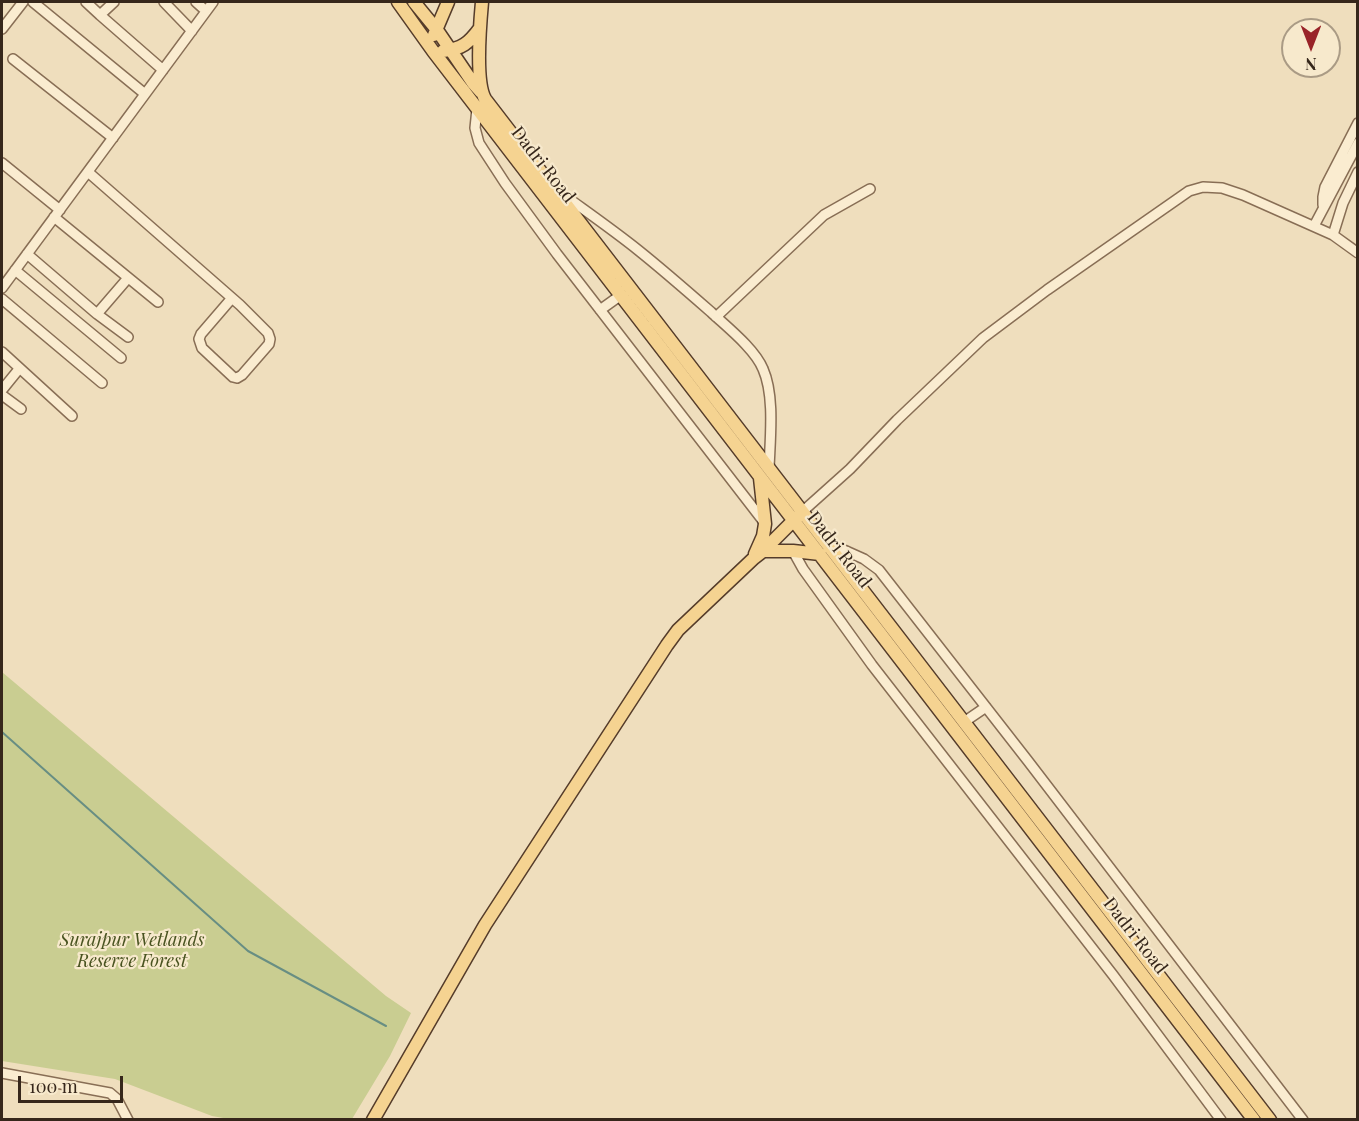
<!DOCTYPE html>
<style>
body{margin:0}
#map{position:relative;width:1359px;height:1121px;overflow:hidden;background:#efdebd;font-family:"Playfair Display",serif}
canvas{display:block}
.frame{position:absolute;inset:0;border:3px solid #36271b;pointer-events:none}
.north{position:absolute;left:1281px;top:18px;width:60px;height:60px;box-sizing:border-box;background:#f7e9cc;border:2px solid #aa9b85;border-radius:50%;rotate:180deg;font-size:16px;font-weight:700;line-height:24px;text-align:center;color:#36271b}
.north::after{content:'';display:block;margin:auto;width:21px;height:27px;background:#992328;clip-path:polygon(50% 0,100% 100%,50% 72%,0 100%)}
.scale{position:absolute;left:18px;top:1076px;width:105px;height:27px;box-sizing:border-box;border:3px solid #36271b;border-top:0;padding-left:8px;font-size:18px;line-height:21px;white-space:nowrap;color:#36271b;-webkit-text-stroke:4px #f7e9cc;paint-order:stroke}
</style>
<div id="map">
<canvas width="1359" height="1121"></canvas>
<div class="frame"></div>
<div class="north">N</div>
<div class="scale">100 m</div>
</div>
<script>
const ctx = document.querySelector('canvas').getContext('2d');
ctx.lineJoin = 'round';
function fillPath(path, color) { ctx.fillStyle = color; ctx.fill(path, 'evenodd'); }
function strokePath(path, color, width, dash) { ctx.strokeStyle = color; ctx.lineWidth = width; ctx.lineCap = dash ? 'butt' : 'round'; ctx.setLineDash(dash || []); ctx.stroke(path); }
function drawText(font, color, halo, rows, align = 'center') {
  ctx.font = font + ' "Playfair Display",serif'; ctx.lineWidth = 4.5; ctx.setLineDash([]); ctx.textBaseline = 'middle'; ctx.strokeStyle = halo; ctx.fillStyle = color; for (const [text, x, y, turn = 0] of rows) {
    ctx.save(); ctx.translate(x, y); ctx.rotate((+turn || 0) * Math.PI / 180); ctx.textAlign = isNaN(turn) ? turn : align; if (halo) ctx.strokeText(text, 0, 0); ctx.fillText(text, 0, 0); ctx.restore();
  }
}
fillPath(new Path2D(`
 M2,672L386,996L411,1013L390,1056L352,1119H229L212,1116L115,1079L2,1061Z`), '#c9cd91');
strokePath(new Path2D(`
 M2,732L248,951L386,1026`), '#688e83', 2);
const minor = new Path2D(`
 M33,2L145,94
 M86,2L100,15L163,70
 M164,2L192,31
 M196,2L206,11
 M100,15L114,2
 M2,29L23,2
 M13,59L113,138
 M477,109L475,128L479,143L505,183L557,254L764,522
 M2,163L60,210
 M88,172L240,305L268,333L270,339L269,344L242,375L237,378L233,377L202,348L199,339L201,334L232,298
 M561,193C587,212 613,230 638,250C663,270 687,291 711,312C727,327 755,349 763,369C775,396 770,439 769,469
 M1323,205V197L1325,187L1358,123
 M54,217L158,302
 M1314,226L1358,143
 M1333,235L1343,203L1358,172
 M27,254L97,314L128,337
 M15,270L121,358
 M2,288L213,2
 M2,299L102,383
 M600,310L621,295
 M97,314L128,278
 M716,317L824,215L870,189
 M2,352L72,416
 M2,390L19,369
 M2,395L21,409
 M802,512L850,469L897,420L983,338L1047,290L1189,191L1203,187L1222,188L1243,195L1333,235L1358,253
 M826,542L864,559L879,570L1028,761L1303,1120
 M793,551L803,569L872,665L1113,975L1221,1120
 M964,722L986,707
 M2,1073L110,1093L117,1099L128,1120`);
const major = new Path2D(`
 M398,2L433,51L1254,1120
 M414,2L437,30L473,83L481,92
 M482,2C480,24 475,81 485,99L1270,1120
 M434,35L448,2
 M443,51C462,49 469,43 480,28
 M763,551H793L820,554
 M755,554L763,536L765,524L760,478
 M373,1120L485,925L667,645L678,630L754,558L763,551L798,516`);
strokePath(minor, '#886e55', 12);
strokePath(major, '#553c2a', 15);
strokePath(minor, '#faecd0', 9);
strokePath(major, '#f5d391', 12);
drawText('18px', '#36271b', '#f7e9cc', [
 ["Dadri Road",543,165,52],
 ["Dadri Road",839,550,52],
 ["Dadri Road",1135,936,52]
]);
drawText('italic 18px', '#495320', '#f7e9cc', [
 ["Surajpur Wetlands",132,940],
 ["Reserve Forest",132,961]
]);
</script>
